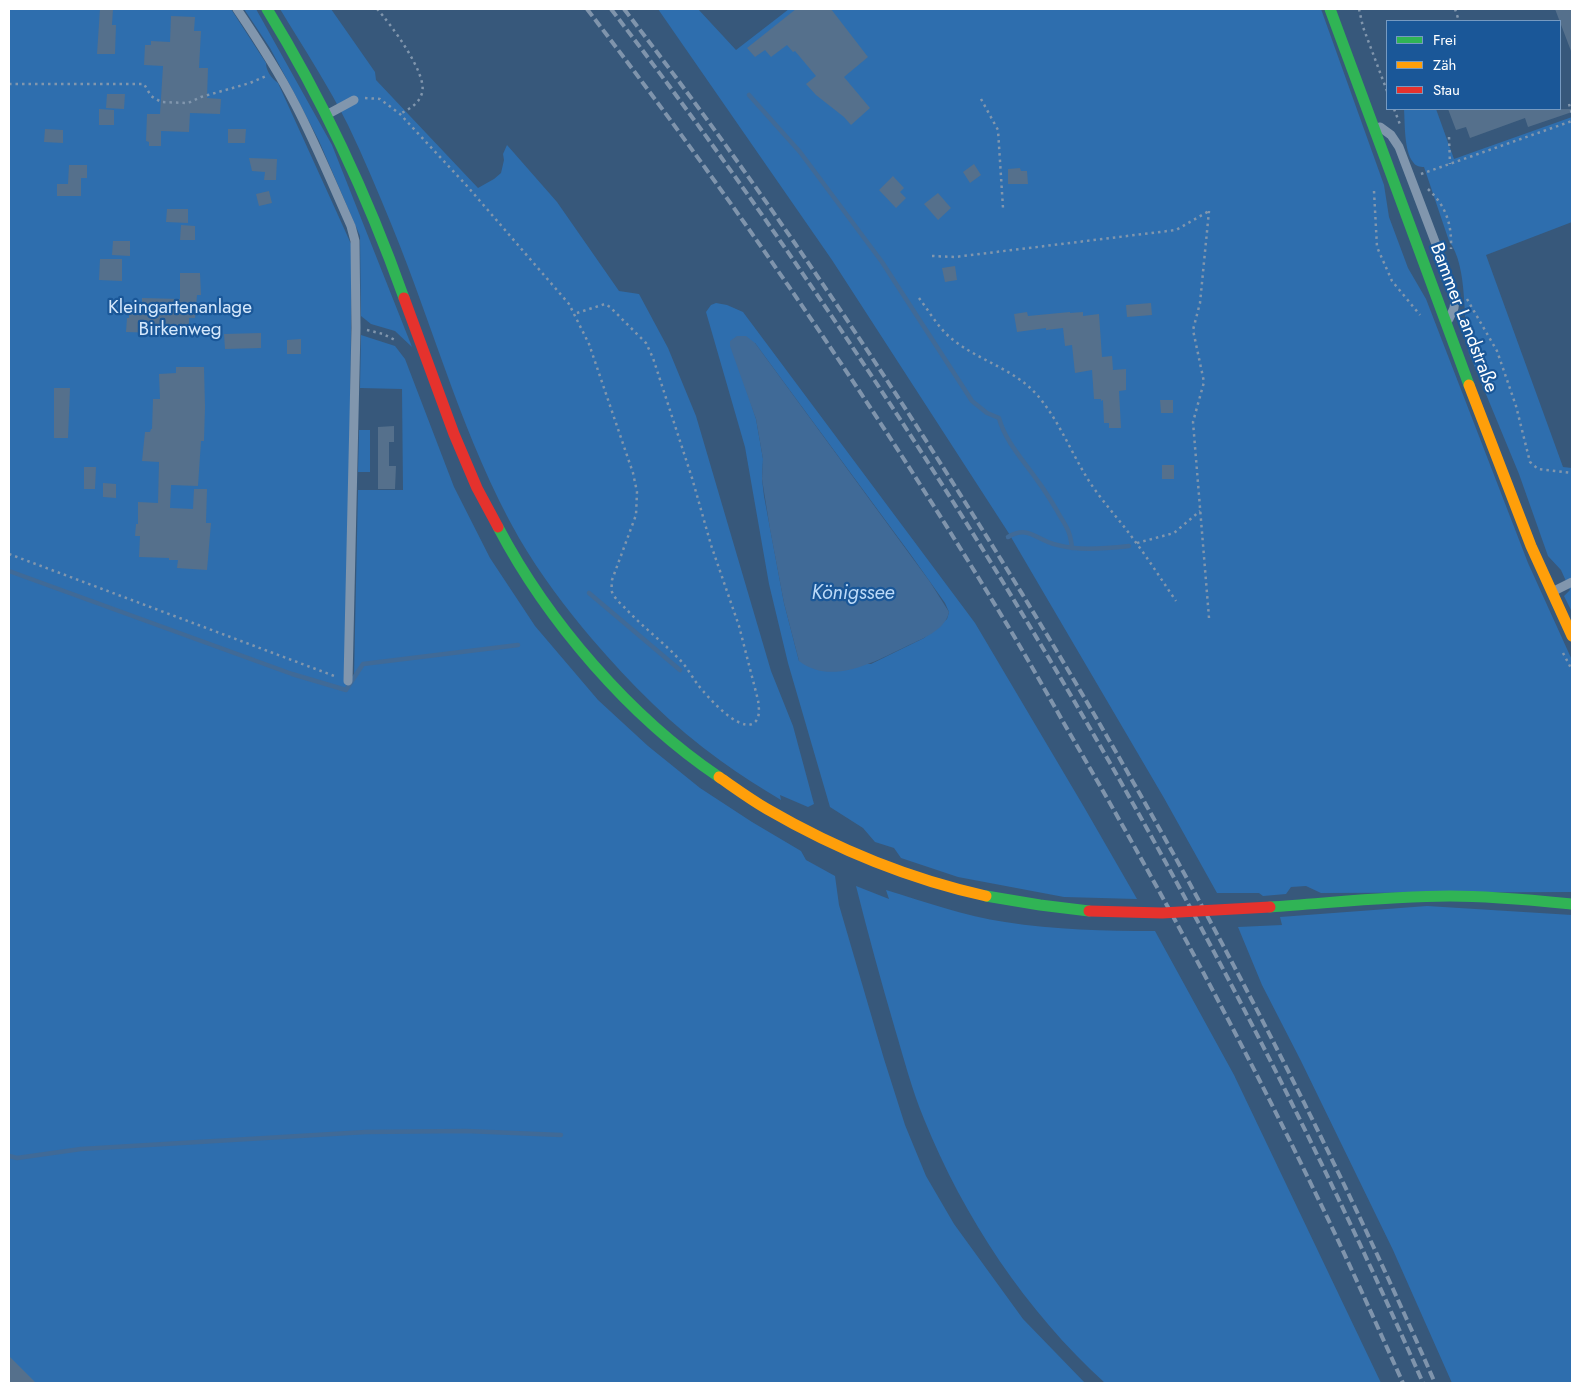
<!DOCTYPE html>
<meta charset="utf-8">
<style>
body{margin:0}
#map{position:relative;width:1581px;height:1392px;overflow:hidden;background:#37587b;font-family:Jost,sans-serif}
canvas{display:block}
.frame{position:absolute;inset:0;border:10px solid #fff;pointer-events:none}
.legend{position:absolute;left:1386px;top:20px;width:175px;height:90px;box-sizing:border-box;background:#1a5798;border:1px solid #769ac1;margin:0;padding:6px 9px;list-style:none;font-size:15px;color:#fff}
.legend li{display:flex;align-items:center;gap:10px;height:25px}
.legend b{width:25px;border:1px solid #769ac1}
</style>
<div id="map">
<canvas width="1581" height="1392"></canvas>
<div class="frame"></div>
<ul class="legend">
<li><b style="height:6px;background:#30b455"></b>Frei</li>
<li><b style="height:6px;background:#ff9f0a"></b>Zäh</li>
<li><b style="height:6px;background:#e5322d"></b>Stau</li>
</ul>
</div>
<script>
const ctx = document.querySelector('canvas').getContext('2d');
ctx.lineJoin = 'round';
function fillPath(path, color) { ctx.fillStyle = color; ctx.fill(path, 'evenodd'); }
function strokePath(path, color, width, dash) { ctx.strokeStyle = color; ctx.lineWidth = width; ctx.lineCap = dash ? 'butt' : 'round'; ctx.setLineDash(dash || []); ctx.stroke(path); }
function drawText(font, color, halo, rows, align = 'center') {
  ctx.font = font + ' Jost,sans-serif'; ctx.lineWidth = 4.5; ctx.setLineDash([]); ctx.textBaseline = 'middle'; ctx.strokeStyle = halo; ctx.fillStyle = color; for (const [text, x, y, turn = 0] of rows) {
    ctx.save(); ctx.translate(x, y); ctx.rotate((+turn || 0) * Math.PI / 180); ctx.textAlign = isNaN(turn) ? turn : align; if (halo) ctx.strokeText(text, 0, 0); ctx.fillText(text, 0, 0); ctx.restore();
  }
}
fillPath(new Path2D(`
 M9,9H231L266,63C266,71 272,79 278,83L352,246L347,677H354L358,490H403L402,389L360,388L361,335L395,346L405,359L454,487L490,558L535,626L598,700L648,746L700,788L752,822L801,851L806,860L835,876L839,905L884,1059L905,1125L926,1176L954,1224L1023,1319L1085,1383H9Z
 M244,9H256L332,145L412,347L395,331L371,324L361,316L360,236L319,141L299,102L270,48Z
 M280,9H331L375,72L376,80L478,188L494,179L501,173L504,160L503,154L507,145L557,202L619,291L639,294L668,348L696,416L771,671L793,726L814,804L808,807L780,795L781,800C761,788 740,775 721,761C672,726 631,684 592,639C565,607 540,574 519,538C463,439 435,331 392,226C378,192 364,158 348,125C328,85 303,47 280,9Z
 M658,9H698L736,50L789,9H1321L1384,185L1389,217L1408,268L1426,299L1528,563L1572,660V892L1321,893L1306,886L1291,887L1286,894L1263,896L1259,893H1217L1164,798L1008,532L832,260Z
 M1404,109H1436L1454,159L1572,117V222L1486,255L1563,467L1572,468V612L1564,596L1570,590L1561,570L1548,556L1519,474L1469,353C1462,321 1469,268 1449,241L1424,167C1420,167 1415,166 1413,162C1404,151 1405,123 1404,109Z
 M716,303L727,305L743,312L975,623L1084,807L1137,899L1064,897L958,877L901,858L894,848L875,842L863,828L830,807L788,663L769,584L745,447L706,312L711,305ZM755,343L911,555L945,603L949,612L947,619L924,638L871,664L799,661L784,603L764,496L762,479L763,459L756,419L743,379Z
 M359,430H370V472H358Z
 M856,886L889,899L886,890C925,902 965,916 1005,922C1055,930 1105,931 1155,931L1234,1075L1381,1383H1105C1026,1311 964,1218 924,1119C912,1090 904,1059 895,1029C881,981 868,934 856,886Z
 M1427,906L1572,915V1383H1452L1393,1250L1301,1061L1262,985L1238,927L1282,925L1280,917Z`), '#2e6eae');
fillPath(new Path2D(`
 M737,336H746L755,343L930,582L949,612C945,631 921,639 905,647C874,662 831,686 799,661L784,603L770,529L762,479L763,459L756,419L730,346V341Z`), '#406a97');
strokePath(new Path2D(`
 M749,95L800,152L882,262L972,401L987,413L999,418C1005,441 1023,460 1037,480C1044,489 1050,499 1056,509C1065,526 1070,528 1072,548
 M1008,537C1025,527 1032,535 1048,542C1055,545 1066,547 1074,548C1093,550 1111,548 1129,546
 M9,571L292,674L346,690L363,664L518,645
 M589,593L680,670
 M9,1156L17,1158L81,1149L366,1132L466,1131L561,1135`), '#406a97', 4.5);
fillPath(new Path2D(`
 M100,9H113L112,25H116L115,54H97Z
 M796,9H831L868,57L844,77L870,108L851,125L844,117L816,95L806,84L816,76L795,51L793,52L787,45L771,57L765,50L755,57L747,48Z
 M1555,9H1572V51H1571Z
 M171,16L195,17L194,31H201L199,68H208L207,98L221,99L220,114L190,113L189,132L161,131V146H149V142L146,141L147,114H160L163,66L144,65L145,45H151V41L170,42Z
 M107,94H125L124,109L106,108Z
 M99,109L114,110V125H99Z
 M1448,109H1572V112L1528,127L1525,118L1470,138L1466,127L1456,130Z
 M45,129L63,130V143L44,142Z
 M228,129H246L245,143H228Z
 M249,158L277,159L276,180H264L265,172L252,171Z
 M974,164L981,175L970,183L963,172Z
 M69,165H87V178H81V196H57V184H68Z
 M1020,168L1021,171H1027L1028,184H1008V169Z
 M893,176L904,188L900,192L906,198L896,208L879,190Z
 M269,191L272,203L259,206L256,194Z
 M938,193L951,208L938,220L924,204Z
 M167,209H188V223L166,222Z
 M181,225L195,226V240H180Z
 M113,241H130V256L112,255Z
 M100,259H122V281L99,280Z
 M955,266L957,280L945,282L942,268Z
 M180,273H200L201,295H197L195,318H189V334L126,332L127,318H129V314L142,315V298L180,299Z
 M1151,303L1152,315L1127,317L1126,305Z
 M1027,312L1028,316L1070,312V313L1083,312V316L1099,314L1102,357L1112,356L1113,370L1126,369V390L1119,391L1121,428H1109V423H1104L1103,400L1101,401V399H1094L1092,370L1075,373L1072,345L1065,346L1063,328L1046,330V328L1017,332L1014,314Z
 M261,333V348L225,349L224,334Z
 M301,339V354H287V340Z
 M176,367H204L205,407L204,441H201L198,486L171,485L170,508L193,509L194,489H207L206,523H211L207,570L177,568L178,560H169V558L139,557L140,536H135L136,524H138V502L158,503L159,462L142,461L145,432H150L151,429H152L153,399H160L159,374L176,373Z
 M54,388H70L68,438H54Z
 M1160,400H1173V413H1161Z
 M394,426V442H389V466H396L395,489H378V427Z
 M1162,465H1174V479H1162Z
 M84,467H96L95,489H84Z
 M103,483L116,484V498L103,497Z
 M9,1356L36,1383H9Z`), '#55708c');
strokePath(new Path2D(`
 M377,9C390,23 428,74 422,93C419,104 409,109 400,114
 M1359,9L1363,27L1387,91
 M1455,9L1459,21
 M9,84H144L151,96L161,102L188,103L201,97L250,83L266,76
 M365,98L380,99L400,114L467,186L569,304L589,344L633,473L637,492L636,515L612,580C612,584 611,589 612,592C615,599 622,605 627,610C644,628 663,642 680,660C687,667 692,677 698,685C707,696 736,730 752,724C761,720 759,708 758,700L739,626L711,545L692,478L653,358L646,343L610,307L605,304L574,314
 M981,99L998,130L1003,208
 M1569,104L1572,114
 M1394,109L1401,127
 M1449,137L1450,164
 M1421,174L1572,121
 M1428,189C1446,206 1452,224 1451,249
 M1374,191L1377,247L1392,281L1420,315
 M932,256L955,257L1176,230L1209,211
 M919,298C929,311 939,329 952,339C979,361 1015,369 1038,396C1061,423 1073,458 1093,487C1107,507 1123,524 1137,544C1151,563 1163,582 1176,601
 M1467,299L1497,351L1516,406L1530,462L1538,469L1572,473
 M367,330L383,334L397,341
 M1137,543L1174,533L1200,511
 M9,554L337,677
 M1209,618L1193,422L1204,382L1193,330L1200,303L1209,211
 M1563,653L1572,670`), '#8196ad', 2.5, [2.5, 4]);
strokePath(new Path2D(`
 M237,9C258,40 278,71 295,104C316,144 333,186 351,226L355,241L356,328L348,681
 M330,113L354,100
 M1380,127L1391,135L1399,147L1445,268L1455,300L1454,308L1449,319
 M1552,592L1572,582`), '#8196ad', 9);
strokePath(new Path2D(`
 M267,9C323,100 368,197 404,298
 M1330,9L1469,385
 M498,527C548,622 630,717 719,777
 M986,896L1040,905L1089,911
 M1270,907C1330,903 1390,896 1450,896C1491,896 1531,900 1572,904`), '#30b455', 11);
strokePath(new Path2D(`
 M1469,385L1531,546L1572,636
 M719,777C735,788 750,799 767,809C836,849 909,879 986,896`), '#ff9f0a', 11);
strokePath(new Path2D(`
 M404,298L454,434L477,488L498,527`), '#e5322d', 11);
strokePath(new Path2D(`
 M587,9C735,202 874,405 1000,613C1024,652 1046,692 1069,732C1155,880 1237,1031 1312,1186C1344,1251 1373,1317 1403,1383
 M611,9C712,140 807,277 898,416C1098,723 1275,1047 1423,1383
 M624,9C743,163 854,326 958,491C1139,776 1300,1074 1435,1383`), '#7f94ac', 4, [9, 4]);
strokePath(new Path2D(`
 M1089,911L1162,913L1270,907`), '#e5322d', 11);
drawText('19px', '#d5e8fc', '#1a5798', [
 ["Kleingartenanlage",180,308],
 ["Birkenweg",180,330]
]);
drawText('19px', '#fff', '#1a5798', [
 ["Bammer Landstraße",1463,318,69]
]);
drawText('italic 20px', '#bbd9f7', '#1a5798', [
 ["Königssee",853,594]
]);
</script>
